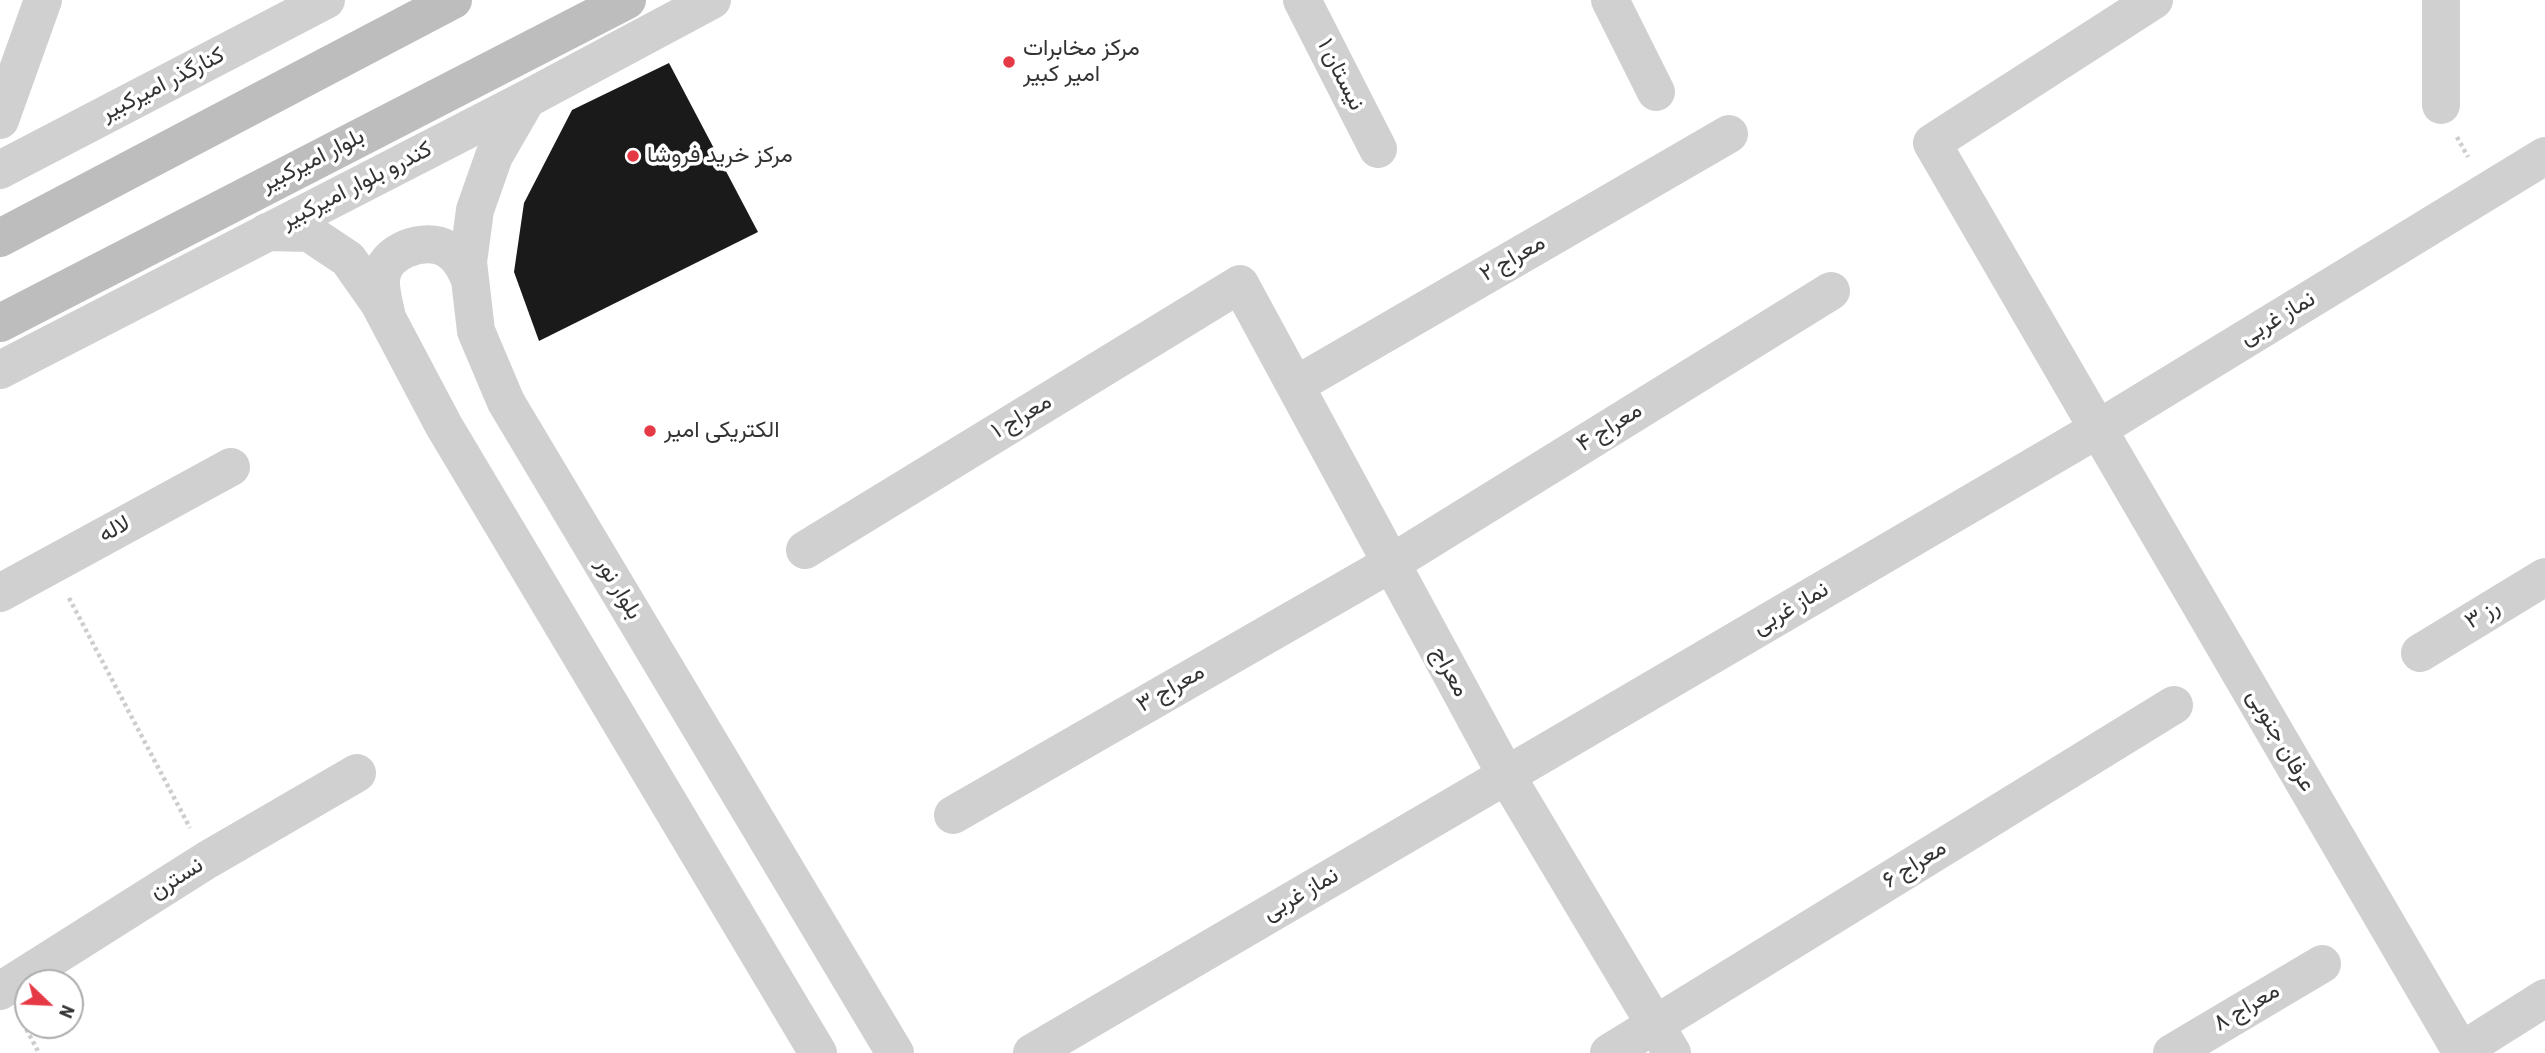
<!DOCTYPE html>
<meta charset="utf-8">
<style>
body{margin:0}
#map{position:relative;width:2545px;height:1053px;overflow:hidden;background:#fff;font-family:"Roboto Condensed",sans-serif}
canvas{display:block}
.north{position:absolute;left:14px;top:969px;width:70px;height:70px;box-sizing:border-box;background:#fff;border:2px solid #adadad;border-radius:50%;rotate:113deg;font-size:19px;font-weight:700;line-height:28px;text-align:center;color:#333}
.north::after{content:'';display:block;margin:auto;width:24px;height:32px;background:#e63946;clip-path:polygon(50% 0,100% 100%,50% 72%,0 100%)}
</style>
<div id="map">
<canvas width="2545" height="1053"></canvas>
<div class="north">N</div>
</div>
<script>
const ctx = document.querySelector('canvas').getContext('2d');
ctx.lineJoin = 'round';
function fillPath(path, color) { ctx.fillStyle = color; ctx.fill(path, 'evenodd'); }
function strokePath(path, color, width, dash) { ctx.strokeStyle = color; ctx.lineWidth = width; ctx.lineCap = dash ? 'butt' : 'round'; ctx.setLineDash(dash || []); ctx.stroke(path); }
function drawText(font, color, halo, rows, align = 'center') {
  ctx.font = font + ' "Roboto Condensed",Vazirmatn,sans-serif'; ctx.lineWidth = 7; ctx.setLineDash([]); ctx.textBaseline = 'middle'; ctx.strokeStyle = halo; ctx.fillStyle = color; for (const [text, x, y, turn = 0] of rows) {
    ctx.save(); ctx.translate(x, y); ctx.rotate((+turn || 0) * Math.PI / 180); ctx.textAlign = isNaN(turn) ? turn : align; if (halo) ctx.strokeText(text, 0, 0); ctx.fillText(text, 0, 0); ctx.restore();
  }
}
fillPath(new Path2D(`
 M669,63L758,232L539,341L514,272L524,203L572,110Z`), '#1a1a1a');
strokePath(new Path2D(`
 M2457,137L2468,157
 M69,598L190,828
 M23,1023L39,1053`), '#cdcdcd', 4.5, [3.5, 3.5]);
strokePath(new Path2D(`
 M1302,0L1378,149
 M1610,0L1656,92
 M2441,105V0
 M0,120L43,0
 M0,170L326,0
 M0,370L527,99L712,0
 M1296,385L1729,134
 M2098,429L1932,143L2154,0
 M805,550L1240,284L1506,775L1672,1053
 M0,593L231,467
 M2420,653L2545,577
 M953,815L1390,564L1831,291
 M0,991L207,860L357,773
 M2461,1051L2545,998
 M1609,1053L2174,705
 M2172,1053L2322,964`), '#d0d0d0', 38);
strokePath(new Path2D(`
 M527,99L494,156L475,210L468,262L476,331L506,402L895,1053
 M267,232L309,233L348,259L379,303L444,426L818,1053
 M387,318C385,306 380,291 381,279C383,251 425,236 447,249C460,257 465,268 470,280
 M2098,429L2462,1053
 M1032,1053L2098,429L2545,156`), '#d0d0d0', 38);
strokePath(new Path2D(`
 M0,238L453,0
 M0,323L627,0`), '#bdbdbd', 38);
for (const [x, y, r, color] of [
 [1009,62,7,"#e63946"],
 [633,156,7,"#e63946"],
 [650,431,7,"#e63946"]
]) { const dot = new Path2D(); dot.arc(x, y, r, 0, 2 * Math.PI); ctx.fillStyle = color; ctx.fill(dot); strokePath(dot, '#fff', 2.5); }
drawText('23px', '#333', '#fff', [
 ["مرکز مخابرات",1023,49],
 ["امیر کبیر",1023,75],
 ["مرکز خرید فروشا",647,156],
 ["الکتریکی امیر",664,431]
], 'left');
drawText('23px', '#333', '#fff', [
 ["نیستان ۱",1340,75,63],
 ["کنارگذر امیرکبیر",163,85,-27],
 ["بلوار امیرکبیر",313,161,-27],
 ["کندرو بلوار امیرکبیر",357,186,-27],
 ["معراج ۲",1513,259,-30],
 ["نماز غربی",2278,319,-31],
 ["معراج ۱",1022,417,-31],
 ["معراج ۴",1610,428,-32],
 ["لاله",115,530,-28],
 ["بلوار نور",618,589,59],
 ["نماز غربی",1791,609,-30],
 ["رز ۳",2483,615,-31],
 ["معراج",1449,672,61],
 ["معراج ۳",1171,689,-30],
 ["عرفان جنوبی",2280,741,60],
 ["معراج ۶",1915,865,-32],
 ["نسترن",177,879,-32],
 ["نماز غربی",1301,895,-30],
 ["معراج ۸",2247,1008,-31]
]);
</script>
